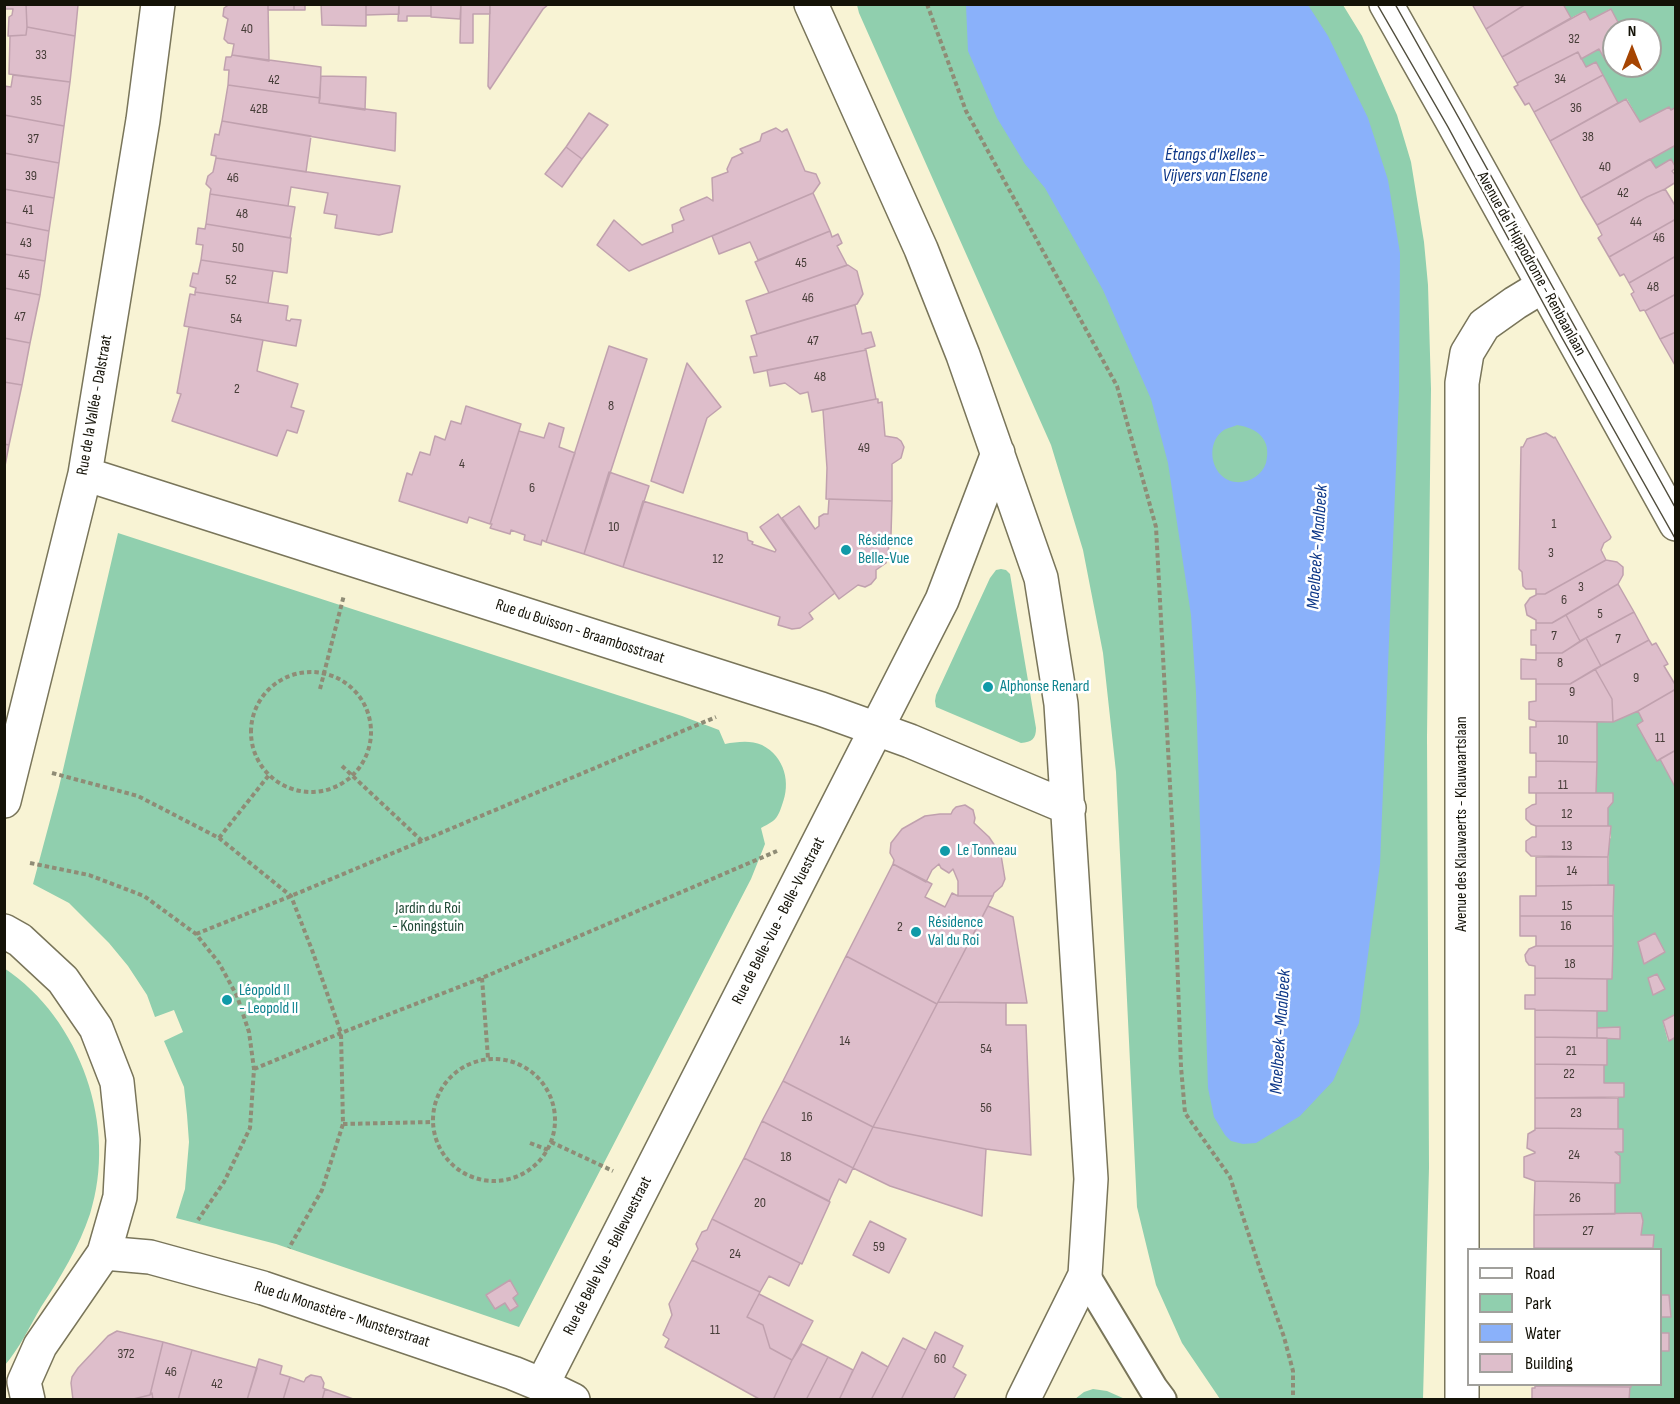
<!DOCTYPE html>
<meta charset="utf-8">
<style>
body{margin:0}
#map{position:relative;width:1680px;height:1404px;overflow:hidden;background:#f8f3d4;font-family:"Sofia Sans Condensed",sans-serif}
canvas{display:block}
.frame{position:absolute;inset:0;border:6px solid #141207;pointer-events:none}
.legend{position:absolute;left:1467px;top:1248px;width:195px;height:138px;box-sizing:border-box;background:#fff;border:2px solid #a1a09c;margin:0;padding:8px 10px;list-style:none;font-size:18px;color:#141207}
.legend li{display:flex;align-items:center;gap:12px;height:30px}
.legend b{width:30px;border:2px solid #a1a09c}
.north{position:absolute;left:1602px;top:18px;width:60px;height:60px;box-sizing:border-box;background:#fff;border:2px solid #a1a09c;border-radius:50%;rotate:0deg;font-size:16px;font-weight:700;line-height:24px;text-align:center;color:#141207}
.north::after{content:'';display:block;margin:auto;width:21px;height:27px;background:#a64502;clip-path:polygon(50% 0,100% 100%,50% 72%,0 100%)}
</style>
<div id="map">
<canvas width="1680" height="1404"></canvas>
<div class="frame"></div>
<ul class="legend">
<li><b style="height:8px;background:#fff"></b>Road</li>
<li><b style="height:16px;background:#90cfae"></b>Park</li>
<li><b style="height:16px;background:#8ab1fa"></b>Water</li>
<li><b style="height:16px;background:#debecb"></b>Building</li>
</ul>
<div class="north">N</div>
</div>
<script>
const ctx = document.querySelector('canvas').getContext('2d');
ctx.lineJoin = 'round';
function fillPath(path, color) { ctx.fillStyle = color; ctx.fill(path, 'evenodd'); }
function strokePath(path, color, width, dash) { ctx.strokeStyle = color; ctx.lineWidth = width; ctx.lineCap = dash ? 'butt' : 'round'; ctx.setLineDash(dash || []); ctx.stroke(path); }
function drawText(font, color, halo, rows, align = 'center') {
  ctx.font = font + ' "Sofia Sans Condensed",sans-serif'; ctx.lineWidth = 5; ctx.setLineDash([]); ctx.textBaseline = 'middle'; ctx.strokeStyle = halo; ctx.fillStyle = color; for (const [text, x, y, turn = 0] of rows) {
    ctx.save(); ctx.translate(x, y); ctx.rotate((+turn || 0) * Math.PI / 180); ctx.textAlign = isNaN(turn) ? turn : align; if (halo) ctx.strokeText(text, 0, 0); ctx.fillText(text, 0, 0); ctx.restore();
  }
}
fillPath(new Path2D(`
 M857,5H1343L1362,36L1397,115L1411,162L1424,242L1428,285L1431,389L1427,737L1429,1168L1423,1399H1220L1182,1343L1156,1285L1137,1207L1116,772L1103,653L1083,550L1051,445L859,13Z
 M1563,5H1675V107L1671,110L1669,107L1640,122L1627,99L1618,103L1596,62L1586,67L1581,59L1599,49L1604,58L1614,52V66H1650V30H1622L1610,9L1590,20L1584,11L1571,18Z
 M1675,145V168L1671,160L1656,168L1650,159Z
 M118,533L682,716L719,730L725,744C737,742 750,740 762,745C785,757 791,783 782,805C780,811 778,817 773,821C769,824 764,826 761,828L765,844L751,879L519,1327L276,1244L176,1218L185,1189L189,1142L187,1115L184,1087L164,1041L183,1032L174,1010L155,1017L147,995L128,966L109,943L69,903L33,884L59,787Z
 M1001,569L1006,570L1010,574L1036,728C1036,739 1032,742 1021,743L936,707L935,701L936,695L990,578L996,570Z
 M1638,711L1643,721L1637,725L1660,759L1675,787V1014L1663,1022L1668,1041L1676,1037L1675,1068L1674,1069L1676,1075L1674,1213L1676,1214L1675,1399H1629L1630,1387H1631V1385L1660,1384L1661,1351H1669V1333H1661V1317L1671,1316L1669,1296L1661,1295L1660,1250L1641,1249V1248H1653L1654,1236L1641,1235L1643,1221L1615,1214V1183L1620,1182V1156L1615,1152H1623V1130L1618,1129V1097L1624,1096V1083H1604V1065L1607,1064V1038H1620V1028H1597V1011H1607V979L1612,978L1614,886L1608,885L1609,839L1611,838V826H1608V808L1613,802V794L1596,793L1597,722H1613ZM1655,933L1665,952L1644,963L1638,942Z
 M4,968C81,1019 118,1127 90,1214C79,1247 60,1278 41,1307C30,1326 19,1349 5,1365Z
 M1093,1389L1107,1391L1125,1399H1075L1084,1392Z`), '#90cfae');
fillPath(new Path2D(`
 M966,5H1308L1328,36L1368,118L1388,180L1400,253L1399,393L1380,864L1359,1023L1333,1081L1300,1116L1256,1143L1243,1144L1231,1141L1225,1135L1214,1117L1208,1088L1196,692L1191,615L1168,463L1151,399L1103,290L1045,188L1025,164L997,118L968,51ZM1237,425C1258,428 1272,440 1266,463C1260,481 1235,489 1221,475C1209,463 1209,440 1224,430C1227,428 1233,427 1237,425Z`), '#8ab1fa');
const building = new Path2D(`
 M4,4H26L27,27L26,35L8,36L9,17L12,15L13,9H4Z
 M26,4H82L78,5L75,36L27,27Z
 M230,4H268L269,61L232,55L234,44L228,43L224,39L228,19L223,16L224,8Z
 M268,4H294V10H268Z
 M294,4H305V10H294Z
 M366,4H399V14L366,15Z
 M366,4V26L322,25L321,4Z
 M399,4H431V16H407V21H398Z
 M431,4H461L460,19L431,17Z
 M461,4H490V14H473V43H460Z
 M490,4H549L543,9L490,89L488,86Z
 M1472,4H1526L1486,29Z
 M1526,4H1563L1571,18L1502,57L1486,29Z
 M1611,9L1622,30H1614V52L1604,58L1599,49L1581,59L1578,52L1517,83L1502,57L1585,11L1590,20Z
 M27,27L75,36L70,82L9,74L10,36L26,35Z
 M1578,52L1586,67L1596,62L1603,75L1534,112L1529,103L1525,105L1514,87L1518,85L1517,83Z
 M232,55L321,67L320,98L228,85L229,70H224L226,57H231Z
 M13,75L70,82L64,126L4,115V86L11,87Z
 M1603,75L1618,103L1550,141L1534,112Z
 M321,76L366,77L365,110L319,103Z
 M228,85L320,98L319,103L396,113L395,151L222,121Z
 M1626,99L1640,122L1669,107L1671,110L1676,107V145L1581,198L1550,141Z
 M589,113L608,125L582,159L566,147Z
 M4,115L64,126L59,163L4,153Z
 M222,121L311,136L306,172L216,158V156L211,155L215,134L219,135Z
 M776,128L782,132L787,129L805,171L816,174L820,183L813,193L629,271L597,245L614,220L642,245L673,232L672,225L684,220L680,210L681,208L707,197L713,201L712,178L728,172L727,169L732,158L743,153L740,149L760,141L762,134Z
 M566,147L582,159L562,187L545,174Z
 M4,153L59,163L54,198L4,189Z
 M216,158L400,186L392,232L379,235L335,228L337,215L324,213L328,193L291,187L288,206L210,194L211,189L206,184L208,176L213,172Z
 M1650,159L1656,168L1671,159L1676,168L1672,171L1676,176V182L1665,189L1647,197L1597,225L1581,198Z
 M4,189L54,198L49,231L4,222Z
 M1665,189L1676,207V219L1609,257L1598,238L1602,235L1597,225L1647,197Z
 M813,193L830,231L758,260L750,242L719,254L712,236Z
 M210,194L295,207L290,238L206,224Z
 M1676,219V256L1629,283L1624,274L1620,276L1609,257Z
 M4,222L49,231L45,261L4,254Z
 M206,224L291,238L287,273L201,260L203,245L196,244L198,228L205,229Z
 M830,231L832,237L838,234L842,243L837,246L847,265L769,293L755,262Z
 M4,254L45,261L40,295L4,288Z
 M1676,256V294L1645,311L1644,310L1640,311L1631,294L1634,292L1629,283Z
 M201,260L273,271L268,303L195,292L196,288L190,286L193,273L198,274Z
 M848,265L857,271L863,294L857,304L757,334L746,301Z
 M4,288L40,295L30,343L4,338Z
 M195,292L288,306L286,320L290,321L291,319L301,320L296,346L184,326L190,294L195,295Z
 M1676,294V332L1660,339L1645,311Z
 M855,305L862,334L871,332L875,346L865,349L866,350L754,373L750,357L757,356L751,336Z
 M189,327L263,340L257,371L298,384L291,407L304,411L297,433L287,430L277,456L172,421L181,394L177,393Z
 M1676,332V367L1660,339Z
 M4,338L30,343L22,385L4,382Z
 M609,346L647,359L584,554L546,542Z
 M866,350L876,399L812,412L808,392L800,394L785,383L770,386L767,370Z
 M687,363L721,407L707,418L683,493L651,481Z
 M4,382L22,385L9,445L4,444Z
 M876,399H878V403L882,402L885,436L897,438L901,441L904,447L901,458L892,464V501L826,499L827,468L823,410Z
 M466,406L521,424L490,524L469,517L467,523L399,501L407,473L412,475L420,452L430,455L435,436L445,440L451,421L461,424Z
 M549,423L564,428L559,447L575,453L546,542L542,540L541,545L524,540L525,535L511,530L510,534L490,528L492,524H490L519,431L544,438Z
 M1546,433L1554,438L1555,437L1611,537L1610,539L1604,543L1601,550L1606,560L1545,594H1536V589H1526L1523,586L1522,572L1519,569L1521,447H1523L1527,439Z
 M4,444L9,445L4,471Z
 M609,472L649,486L623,567L584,554Z
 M829,499L892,501L891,535L886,563L876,570V578L871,584L865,587L858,585L839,599L782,518L799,506L815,529L819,526V517L824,514H828Z
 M643,501L747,533L748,540L753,542L752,544L775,552L776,550L760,527L778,514L835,593L809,613L813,619L800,628L792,629L778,625L780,617L623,567Z
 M1606,560L1617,562L1623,567V575L1618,584L1552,623H1536V620L1527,615L1525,605L1530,598L1536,595V594H1545Z
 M1618,584L1634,612L1580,641L1566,615Z
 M1634,612L1649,640L1601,666L1586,638Z
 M1566,615L1580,641L1562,653H1536V645H1531V630H1536V623H1552Z
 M1586,638L1601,666L1570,684H1536V679H1521V659L1536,660V653H1562Z
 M1649,640L1652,645L1656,643L1668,664L1664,666L1676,686V689L1638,711L1613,722L1612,699L1595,669Z
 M1595,669L1612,699L1613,722L1536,721L1529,719V702L1536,701V684H1570Z
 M1676,689V750L1657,761L1637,725L1643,721L1638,711Z
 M1536,721L1597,722V762L1536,761V753H1530V727H1536Z
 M1676,750V787H1675L1660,759Z
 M1536,761L1597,762L1596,793H1529V777H1536Z
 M1536,793H1613V802L1608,808V826H1536L1531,824L1526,819V809L1532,805L1536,804Z
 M965,805L973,810L975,818L974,823L989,837L1001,855L1005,879L1002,886L994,893L993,896H958V881L953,869L949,873L941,868L939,864L932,870L926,882L893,864L894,860L890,853L891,843L902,829L925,816L940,814H951L953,810L956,807Z
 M1536,826H1611L1608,857L1531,856L1526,851V841L1532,837H1536Z
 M1536,857H1608V885L1536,886Z
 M893,864L932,884L925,897L945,907L952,893L958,896H993L937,1004L846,956Z
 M1614,885L1613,916H1520V896H1536V886Z
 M988,906L1013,917L1027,1003L938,1002Z
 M1520,916H1613V946H1536V936H1520Z
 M1655,933L1665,952L1644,964L1638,942Z
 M1536,946H1613L1612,979L1535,978V966L1529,965L1526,961L1525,955L1529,949Z
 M846,956L937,1004L873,1127L783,1081Z
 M1657,974L1665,989L1653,995L1648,978Z
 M1535,978L1607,979V1011L1535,1010V1009H1525V995H1535Z
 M938,1002L1006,1003V1025H1026L1031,1155L986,1149L873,1127Z
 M1535,1010L1597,1011V1038L1535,1037Z
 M1676,1014V1037L1669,1041L1663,1021Z
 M1620,1027V1039L1597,1038V1028Z
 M1535,1037L1607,1038V1065L1535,1064Z
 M1535,1064L1604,1065V1083H1624V1097L1535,1098Z
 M783,1081L873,1127L853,1168L762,1121Z
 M1535,1098H1618V1129L1535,1128Z
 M762,1121L853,1168L846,1183L839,1179L829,1201L744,1158Z
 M873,1127L986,1149L982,1216L890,1186L853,1168Z
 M1535,1128L1623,1129V1152H1615L1620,1156V1183L1535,1181L1524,1177V1157L1535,1153V1152L1527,1148L1528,1134L1535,1130Z
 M744,1158L830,1202L802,1264L712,1219Z
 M1535,1181L1615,1183V1214L1534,1215Z
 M1641,1213L1643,1221L1641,1235H1654L1653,1248H1534V1215Z
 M712,1219L800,1263L789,1286L769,1276L760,1292L692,1260L698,1249L696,1244L702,1232L707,1230Z
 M870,1221L906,1239L889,1273L853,1255Z
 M1534,1248H1641V1250H1534Z
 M692,1260L760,1292L747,1317L763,1325L770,1348L792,1360L773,1400H761L665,1347L669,1339L663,1335L672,1315L669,1304Z
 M510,1280L518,1294L513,1298L518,1306L510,1311L505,1303L495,1309L486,1295Z
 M759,1294L813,1321L792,1360L770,1348L763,1325L747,1317Z
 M1660,1295H1669L1671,1317H1660Z
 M117,1331L163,1342L150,1395L129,1400H73L71,1383L72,1377L78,1368L108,1336Z
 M935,1332L963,1346L953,1367L966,1375L953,1400H901Z
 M1660,1333H1669V1351H1660Z
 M903,1338L926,1350L901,1400H871Z
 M163,1342L192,1350L178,1400H153L152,1393L150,1395Z
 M802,1344L828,1357L806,1400H773L792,1360Z
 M192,1350L257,1368L247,1400H178Z
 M862,1352L888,1367L871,1400H839Z
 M828,1357L853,1370L839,1400H806Z
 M259,1359L282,1366L280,1374L290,1377L283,1400H247Z
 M311,1375L321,1377L324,1383L323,1388L325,1389L322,1400H283L290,1377L304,1382L306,1378Z
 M1535,1384H1631V1387L1535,1386Z
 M1535,1386L1630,1387L1629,1400H1532V1388H1535Z
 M325,1389L356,1400H322Z
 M152,1393L153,1400H129L150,1395Z`);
fillPath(building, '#debecb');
strokePath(building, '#c0a1ae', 1.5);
const pedestrian = new Path2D(`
 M1085,1275L1153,1388L1162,1400`);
const minor = new Path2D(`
 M811,4L921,249L963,355L1041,578L1061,704L1091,1179L1085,1275L1023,1400
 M85,474L821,709L910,741L1069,808
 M4,801L85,474L143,120L158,4
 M542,1385L942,600L998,453
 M1462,1400V383L1467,353L1484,325L1515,303L1543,286`);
const tertiary = new Path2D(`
 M104,1253L150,1257L263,1288L513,1373L542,1385L573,1400`);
const secondary = new Path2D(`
 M1386,4L1451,119L1676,524
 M4,931L20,940L63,980L96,1028L117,1082L123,1140L120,1197L104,1253L40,1346L24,1382L28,1400`);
strokePath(pedestrian, '#79755a', 32);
strokePath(minor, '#79755a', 36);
strokePath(tertiary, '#79755a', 36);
strokePath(secondary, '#79755a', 36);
strokePath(new Path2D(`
 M927,4L966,111L1117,386L1156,527L1173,841L1181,1067L1185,1113L1230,1177L1260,1269L1284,1337L1293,1371V1400
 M251 732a60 60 0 1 1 120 0a60 60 0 1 1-120 0Z
 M320,689L344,595
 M342,766L422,841
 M52,773L138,796L219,838L291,896L312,950L341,1033L343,1124L322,1190L289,1248
 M219,838L269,775
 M30,863L89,875L144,896L196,934L219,963L237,996L249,1032L254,1069L250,1128L224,1182L198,1220
 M196,934L291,896L716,717
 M482,978L488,1058
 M433 1120a61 61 0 1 1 122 0a61 61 0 1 1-122 0Z
 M254,1069L341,1033L482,978L777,851
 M343,1124L432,1122
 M551,1142L613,1171
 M530,1143L548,1150`), '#8f8c76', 4, [4.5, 3]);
strokePath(pedestrian, '#fff', 28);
strokePath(minor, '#fff', 33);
strokePath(tertiary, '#fff', 33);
strokePath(secondary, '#fff', 33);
strokePath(new Path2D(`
 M1377,4L1448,127L1561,336L1676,540
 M1395,4L1460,120L1676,509`), '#504d3d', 1.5);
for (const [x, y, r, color] of [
 [846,550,6,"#0f9aa8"],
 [988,687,6,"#0f9aa8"],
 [945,851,6,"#0f9aa8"],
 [916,932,6,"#0f9aa8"],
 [227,1000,6,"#0f9aa8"]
]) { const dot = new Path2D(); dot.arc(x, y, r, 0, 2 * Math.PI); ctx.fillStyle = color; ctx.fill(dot); strokePath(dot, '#fff', 2); }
drawText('14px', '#463d38', null, [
 ["40",247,29],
 ["32",1574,39],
 ["33",41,55],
 ["34",1560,79],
 ["42",274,80],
 ["35",36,101],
 ["36",1576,108],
 ["42B",259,109],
 ["38",1588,137],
 ["37",33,139],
 ["40",1605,167],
 ["39",31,176],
 ["46",233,178],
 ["42",1623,193],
 ["41",28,210],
 ["48",242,214],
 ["44",1636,222],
 ["46",1659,238],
 ["43",26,243],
 ["50",238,248],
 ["45",801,263],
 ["45",24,275],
 ["52",231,280],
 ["48",1653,287],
 ["46",808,298],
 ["47",20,317],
 ["54",236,319],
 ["47",813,341],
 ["48",820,377],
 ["2",237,389],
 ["8",611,406],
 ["49",864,448],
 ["4",462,464],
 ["6",532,488],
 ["1",1554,524],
 ["10",614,527],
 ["3",1551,553],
 ["12",718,559],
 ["3",1581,587],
 ["6",1564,600],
 ["5",1600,614],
 ["7",1554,636],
 ["7",1618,639],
 ["8",1560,663],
 ["9",1636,678],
 ["9",1572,692],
 ["11",1660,738],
 ["10",1563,740],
 ["11",1563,785],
 ["12",1567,814],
 ["13",1567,846],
 ["14",1572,871],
 ["15",1567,906],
 ["16",1566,926],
 ["2",900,927],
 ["18",1570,964],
 ["14",845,1041],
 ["54",986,1049],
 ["21",1571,1051],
 ["22",1569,1074],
 ["56",986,1108],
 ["23",1576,1113],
 ["16",807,1117],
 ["24",1574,1155],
 ["18",786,1157],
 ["26",1575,1198],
 ["20",760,1203],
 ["27",1588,1231],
 ["59",879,1247],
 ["24",735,1254],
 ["11",715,1330],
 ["372",126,1354],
 ["60",940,1359],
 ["46",171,1372],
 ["42",217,1384]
]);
drawText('16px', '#141207', '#fff', [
 ["Avenue de l'Hippodrome - Renbaanlaan",1531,264,61],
 ["Rue de la Vallée - Dalstraat",95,405,-80],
 ["Rue du Buisson - Braambosstraat",580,632,18],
 ["Avenue des Klauwaerts - Klauwaartslaan",1462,824,-90],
 ["Rue de Belle-Vue - Belle-Vuestraat",779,921,-63],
 ["Rue de Belle Vue - Bellevuestraat",608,1256,-63],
 ["Rue du Monastère - Munsterstraat",342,1315,18]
]);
drawText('16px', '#0d838f', '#fff', [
 ["Résidence",858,541],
 ["Belle-Vue",858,559],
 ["Alphonse Renard",1000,687],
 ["Le Tonneau",957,851],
 ["Résidence",928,923],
 ["Val du Roi",928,941],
 ["Léopold II",239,991],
 ["- Leopold II",239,1009]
], 'left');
drawText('16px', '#204936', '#fff', [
 ["Jardin du Roi",428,909],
 ["- Koningstuin",428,927]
]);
drawText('italic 18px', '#0c3687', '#fff', [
 ["Étangs d'Ixelles -",1215,155],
 ["Vijvers van Elsene",1215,176],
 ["Maelbeek - Maalbeek",1318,547,-86],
 ["Maelbeek - Maalbeek",1281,1032,-86]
]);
</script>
